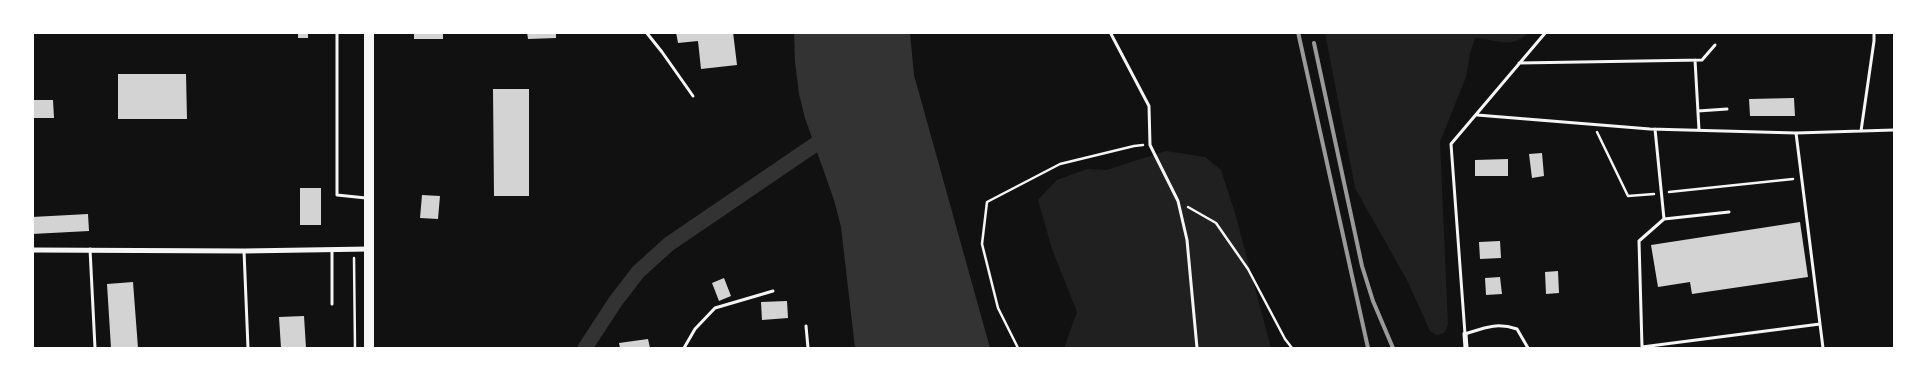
<!DOCTYPE html>
<style>
body{margin:0}
#map{position:relative;width:1927px;height:381px;overflow:hidden;background:#111;font-family:"Alegreya Sans",sans-serif}
canvas{display:block}
.frame{position:absolute;inset:0;border:34px solid #fff;pointer-events:none}
</style>
<div id="map">
<canvas width="1927" height="381"></canvas>
<div class="frame"></div>
</div>
<script>
const ctx = document.querySelector('canvas').getContext('2d');
ctx.lineJoin = 'round';
function fillPath(path, color) { ctx.fillStyle = color; ctx.fill(path, 'evenodd'); }
function strokePath(path, color, width, dash) { ctx.strokeStyle = color; ctx.lineWidth = width; ctx.lineCap = dash ? 'butt' : 'round'; ctx.setLineDash(dash || []); ctx.stroke(path); }
fillPath(new Path2D(`
 M1325,33H1528C1510,50 1497,39 1475,38L1470,54L1466,77L1440,142L1448,325L1444,333L1436,335L1430,331L1408,282L1355,188Z
 M1166,151L1205,157L1221,170L1235,213L1271,348H1064L1077,312L1052,249L1038,200L1057,180L1087,169L1106,170Z`), '#202020');
fillPath(new Path2D(`
 M794,33H910L914,75L990,348H855L841,227L834,200L805,118L799,94L795,62Z`), '#333');
strokePath(new Path2D(`
 M585,348L615,302L638,272L669,244L832,133`), '#333', 15);
fillPath(new Path2D(`
 M298,32H308V38H298Z
 M414,32H443V39H414Z
 M527,32H556V38L528,39Z
 M676,32H733L737,65L701,69L698,41L678,43Z
 M118,74H186L187,119H118Z
 M493,89H529V196H494Z
 M1794,98L1795,116H1750L1749,99Z
 M32,100H53L54,118H32Z
 M1542,153L1544,176L1532,178L1529,154Z
 M1508,159V176H1475V160Z
 M300,188H321V225H300Z
 M422,195L440,196L438,219L420,218Z
 M88,214L89,231L32,234V217Z
 M1800,222L1808,277L1692,294L1690,282L1658,287L1651,245Z
 M1500,241L1501,258L1480,259L1479,242Z
 M1558,271L1559,293L1546,294L1545,272Z
 M1500,277L1502,294L1486,295L1485,278Z
 M724,278L731,296L719,301L712,283Z
 M133,282L138,348H111L107,284Z
 M787,301L788,318L762,320L761,302Z
 M304,316L306,348H281L279,317Z
 M648,339L650,348H620L619,343Z`), '#d3d3d3');
strokePath(new Path2D(`
 M1597,132L1628,196L1654,194
 M1669,192L1793,179
 M1188,207L1216,223L1248,269L1285,339L1292,348
 M354,258L355,348
 M1018,348L998,308L982,244L987,202L1060,164L1134,146L1143,145`), '#f5f5f5', 2.5);
strokePath(new Path2D(`
 M337,32V195L366,198
 M646,32L662,52L693,96
 M1110,32L1149,106L1150,145L1178,201L1187,240L1197,348
 M1695,60L1699,130
 M1519,63L1702,60L1715,45
 M1698,111L1727,109
 M1477,115L1650,129L1796,133L1894,130
 M1655,129L1664,219L1729,212
 M1861,131L1874,41V32
 M1796,133L1823,348
 M1664,219L1639,241L1642,347L1820,324
 M90,249L95,348
 M244,251L248,348
 M332,304V250
 M806,326L808,348
 M684,348L695,329L715,308L773,291
 M1528,348L1517,329C1496,322 1484,328 1465,334L1451,144L1546,32`), '#f5f5f5', 3);
strokePath(new Path2D(`
 M32,250L244,251L369,249
 M1465,334L1466,348`), '#f5f5f5', 5);
strokePath(new Path2D(`
 M369,32V348`), '#f5f5f5', 10);
strokePath(new Path2D(`
 M1298,32L1368,348
 M1314,43L1362,266L1373,301L1393,348`), '#9a9a9a', 4);
</script>
